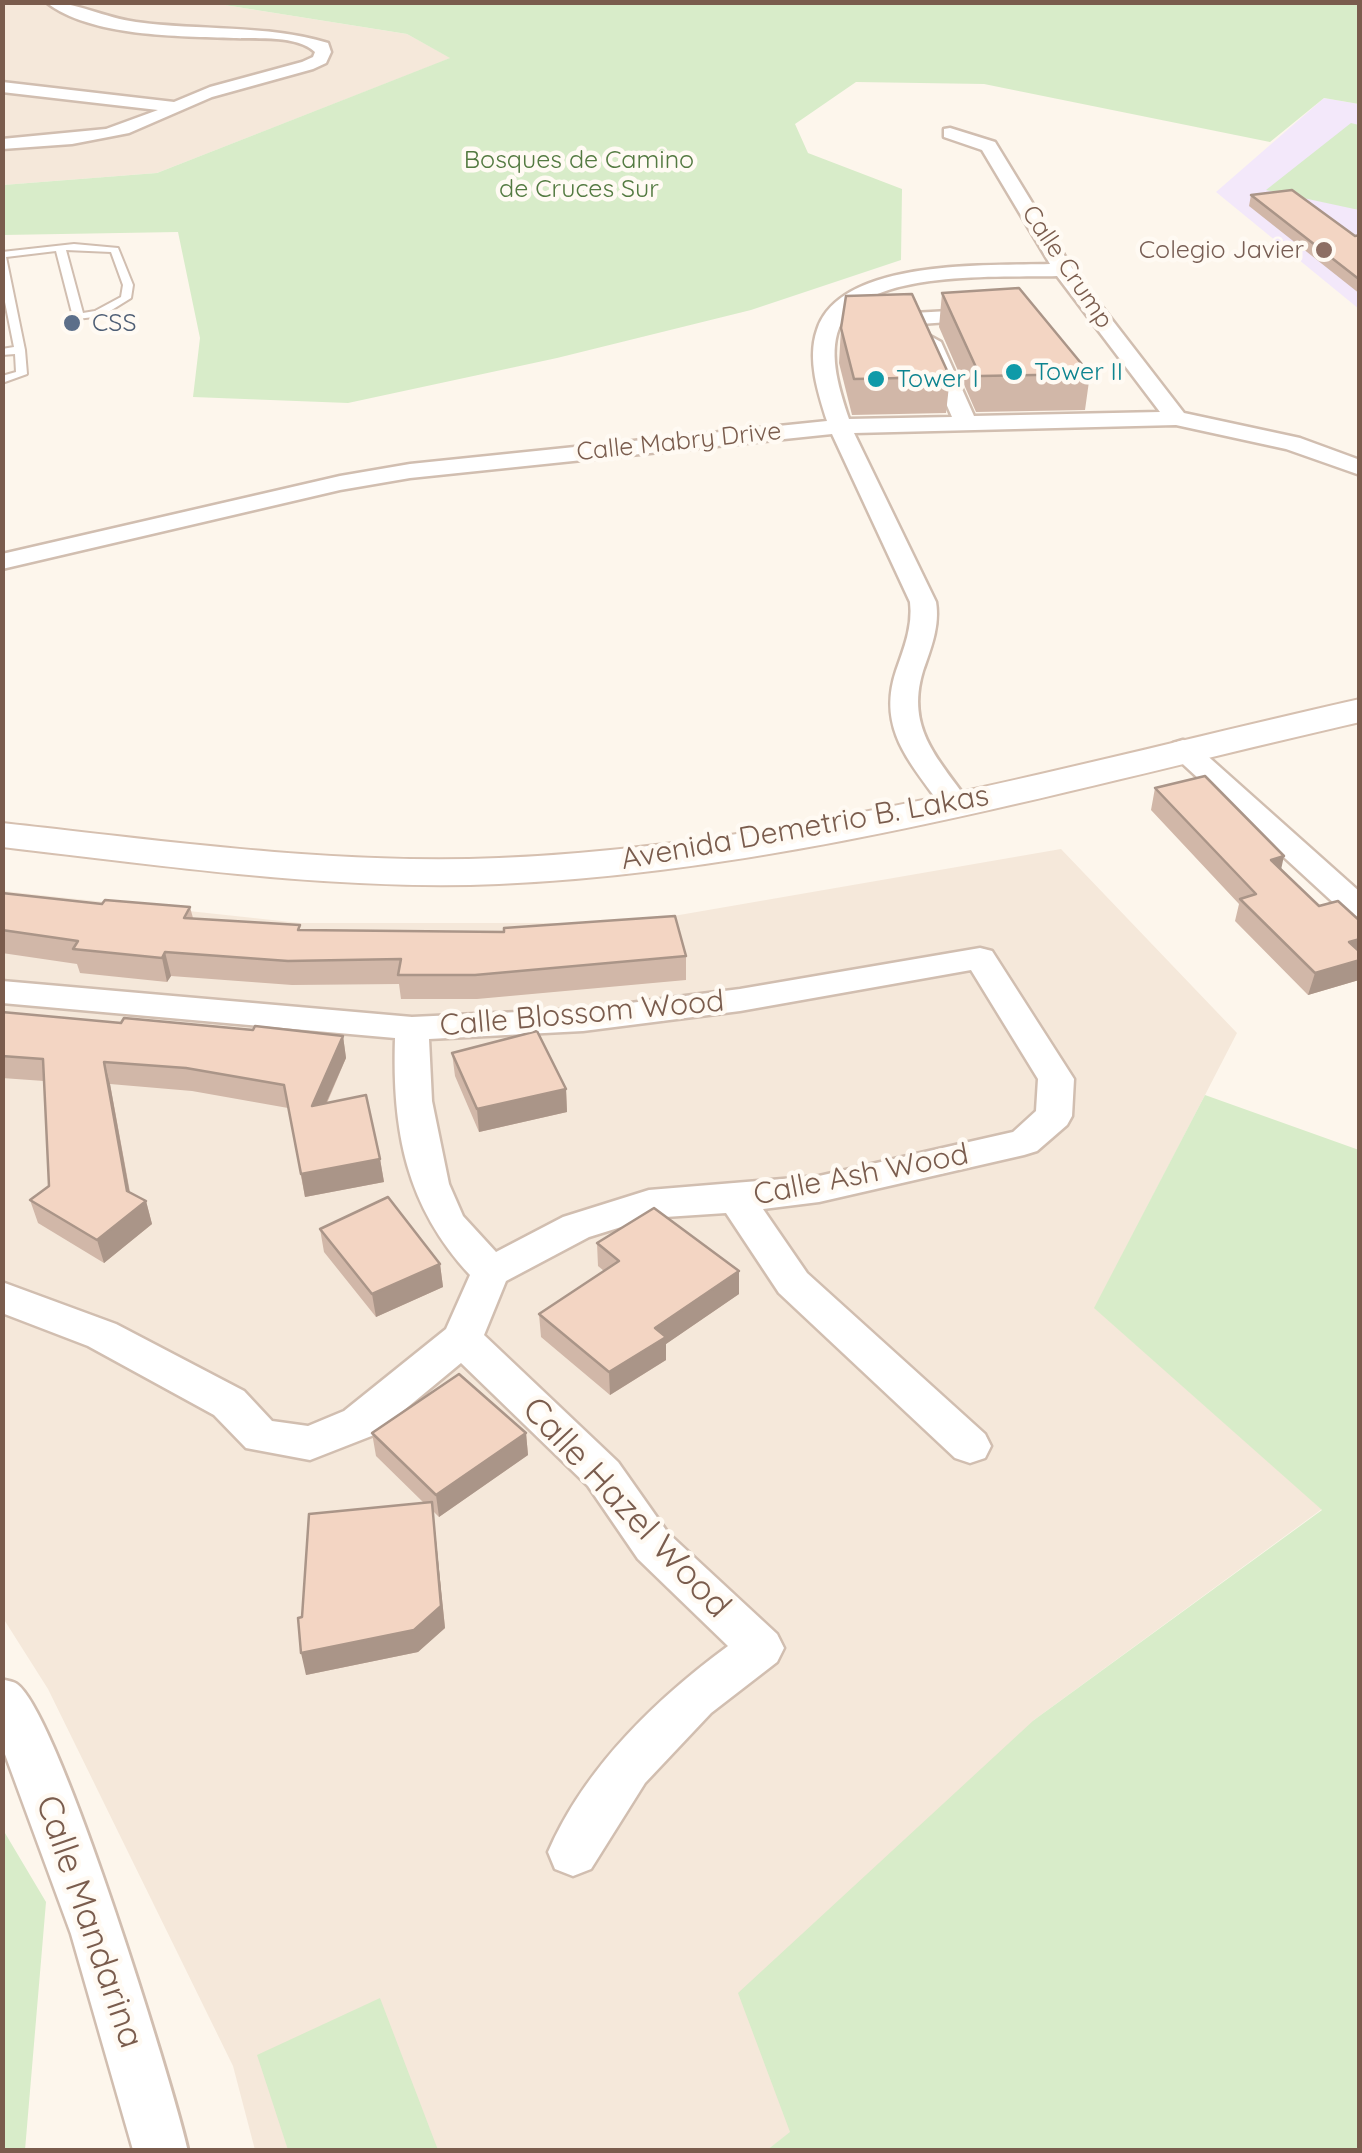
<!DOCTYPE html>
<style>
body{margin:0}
#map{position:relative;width:1362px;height:2153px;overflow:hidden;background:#fdf6ec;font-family:Quicksand,sans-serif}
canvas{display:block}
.frame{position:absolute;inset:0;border:5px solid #7a5c4d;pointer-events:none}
</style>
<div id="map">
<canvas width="1362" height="2153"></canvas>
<div class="frame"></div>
</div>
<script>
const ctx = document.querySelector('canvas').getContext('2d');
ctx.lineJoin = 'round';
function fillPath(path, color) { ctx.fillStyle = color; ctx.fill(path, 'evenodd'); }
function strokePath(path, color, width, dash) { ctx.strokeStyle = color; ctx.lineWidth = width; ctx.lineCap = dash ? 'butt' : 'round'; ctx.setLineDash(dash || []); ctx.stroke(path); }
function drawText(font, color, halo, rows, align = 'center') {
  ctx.font = font + ' Quicksand,sans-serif'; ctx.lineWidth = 9; ctx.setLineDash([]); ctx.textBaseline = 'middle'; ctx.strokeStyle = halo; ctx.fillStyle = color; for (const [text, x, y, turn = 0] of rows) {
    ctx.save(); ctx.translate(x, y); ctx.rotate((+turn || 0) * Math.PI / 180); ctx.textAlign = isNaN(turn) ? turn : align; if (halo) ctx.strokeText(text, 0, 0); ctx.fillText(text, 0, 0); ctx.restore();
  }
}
fillPath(new Path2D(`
 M3,3H212L407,34L451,58L157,173L3,185Z
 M1061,849L1237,1033L1095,1308L1322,1509L1034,1720L790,2133L767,2150H255L233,2066L48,1689L3,1618V891L300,923H633Z`), '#f5e8da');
fillPath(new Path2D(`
 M1324,98L1359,104V309L1216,192Z`), '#f3e8fa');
fillPath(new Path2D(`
 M212,3H1359V104L1324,98L1270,142L984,84L856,82L795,124L808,153L902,189L901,260L751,310L557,358L348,403L193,397L200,338L178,232L3,235V185L157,173L450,58L407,34Z
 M1351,123L1359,125V210L1266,190Z
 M1205,1095L1359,1150V2150H767L790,2132L738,1993L1034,1720L1322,1510L1094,1308Z
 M2,1828L46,1902L25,2150H3Z
 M380,1998L438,2150H288L257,2055Z`), '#d8ecc9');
const lane = new Path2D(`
 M74,244L118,248L133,285L131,298L102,316L77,319L72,313L56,251L6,257L25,350L27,374L2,383V376L16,372L15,354L2,355V349L14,347L2,287V252ZM66,250L111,252L123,285L121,297L95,311L83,313Z`);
const street = new Path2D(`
 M46,2C76,2 105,18 136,22C200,31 265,24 328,43L331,52L326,63L313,69L212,97L129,133L72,144L2,149V139L106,129L158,110L2,92V82L174,102L210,87L302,62L313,57L315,52C297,35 258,39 234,38C179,36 90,37 46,2Z
 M950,128L995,142L1072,268L1184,413L1300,438L1360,460V475L1286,449L1176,425L854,433L936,602C940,626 931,648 923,671C905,730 940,760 971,805L967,811H945C913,765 876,731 896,671C904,648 913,626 910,602L832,434L410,478L340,490L2,569V554L340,476L410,464L827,421C818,393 807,359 817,330C840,258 990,266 1050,264L982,150L944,137V129ZM1057,276L1160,412L974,416L941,342L930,336L919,342L952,417L849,419C840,392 828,356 839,328C862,268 1005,278 1057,276Z
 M985,309L992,311L995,315L992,319L877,327L867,321L877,315Z
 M1183,740L1193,743L1360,892V920L1349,917L1173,755L1169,749L1173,743Z
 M980,948L992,951L1074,1079L1072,1116L1067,1125L1037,1151L1024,1155L819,1202L763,1209L807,1273L985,1434L991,1446L985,1458L970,1463L955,1458L779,1293L726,1213L650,1218L589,1237L506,1281L484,1335L618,1462L668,1533L777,1634L784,1648L777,1662L711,1713L645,1783L591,1869L573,1876L555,1869L548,1852C585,1767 655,1700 728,1646L638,1559L588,1486L461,1363L374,1435L310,1460L246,1448L214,1415L88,1346L2,1313V1282L116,1324L244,1391L272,1421L308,1426L344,1411L446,1329L470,1275C406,1206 392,1131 395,1038L2,1003V981L412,1017L583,1009L740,989ZM971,970L1038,1079L1036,1111L1013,1132L819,1176L649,1190L563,1217L496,1252L463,1216L449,1184L432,1101L429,1039L583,1031L740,1011Z
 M2,1679C7,1681 13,1681 17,1684C59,1714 173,2084 188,2150H133L71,1934L2,1746Z`);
const secondary = new Path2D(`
 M1360,699V722C1076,787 791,871 499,884C334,891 167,866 2,847V823C167,841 333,865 499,858C791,846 1076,763 1360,699Z`);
strokePath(lane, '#d1beb0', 4);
strokePath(street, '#d1beb0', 5);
strokePath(secondary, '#d6c0b0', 4);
fillPath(lane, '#fff');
fillPath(street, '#fff');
fillPath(secondary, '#fff');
fillPath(new Path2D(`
 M1251,195L1355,236L1360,235V294L1249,206Z
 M942,293L1090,374L1085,410L976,412L939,327Z
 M841,328L950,377L946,413L852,415L839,363Z
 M1155,788L1281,870L1359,980L1308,995L1235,921L1239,904L1151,810Z
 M2,893L102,904L190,907L193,918L301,930L686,956V980L477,999H401L399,984L292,985L171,976L167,982L80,973L77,964L2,953Z
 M2,1012L121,1023L343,1036L346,1058L327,1103L380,1159L384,1182L305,1197L288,1108L192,1091L110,1084L130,1192L146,1201L152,1224L104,1263L38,1223L30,1200L49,1186L44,1081L2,1078Z
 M452,1053L566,1089L567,1112L479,1132L455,1076Z
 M320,1229L440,1264L443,1287L376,1317L324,1252Z
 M597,1243L739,1271V1294L666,1344V1360L610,1395L541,1337L539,1314L604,1271L598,1266Z
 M372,1433H526L528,1455L439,1517L433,1511L445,1628L418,1652L306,1675L302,1617L424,1503L376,1456Z`), '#d1b7a8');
fillPath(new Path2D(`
 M1284,856L1279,879L1271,860Z
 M1360,939V959L1349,942Z
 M165,952L171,976L167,982L162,958Z
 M1360,960L1359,980L1308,995L1315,973Z
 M343,1036L346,1058L315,1128L312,1106Z
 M104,1062L110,1084L133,1211L146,1201L152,1224L104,1263L97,1240Z
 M566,1089L567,1112L479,1132L477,1109Z
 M380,1159L384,1182L305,1197L301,1174Z
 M440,1264L443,1287L376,1317L372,1294Z
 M739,1271V1294L666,1344V1360L610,1395L609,1372L655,1328Z
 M526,1433L528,1455L439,1517L436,1495Z
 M432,1502L445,1628L418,1652L306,1675L301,1653Z`), '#aa9588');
const building = new Path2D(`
 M1292,190L1355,236L1360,235V280L1251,195Z
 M1019,288L1090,374L980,376L942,293Z
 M912,294L950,377L854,379L841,328L846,296Z
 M1205,776L1284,856L1271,860L1319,906L1338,901L1360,921V939L1349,942L1360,952V960L1315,973L1240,899L1256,894L1155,788Z
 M2,893L102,904L105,900L190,907L184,918L300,925L298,930L504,932V928L675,916L686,956L475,975H398L401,959L288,961L165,952L162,958L73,949L78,941L2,930Z
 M2,1012L121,1023L124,1018L253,1030L255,1026L343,1036L312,1106L366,1095L380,1159L301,1174L284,1085L186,1068L104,1062L127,1191L146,1201L97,1240L30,1200L49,1186L43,1059L2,1056Z
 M537,1031L566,1089L477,1109L452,1053Z
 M388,1197L440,1264L372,1294L320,1229Z
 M654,1208L739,1271L655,1328L666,1337L609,1372L539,1314L619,1261L597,1243Z
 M459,1374L526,1433L436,1495L372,1433Z
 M432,1502L441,1606L414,1630L301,1653L298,1618L302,1617L309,1514Z`);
fillPath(building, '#f3d5c3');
strokePath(building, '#aa9588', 2.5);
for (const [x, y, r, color] of [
 [1324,250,10,"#8d6e63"],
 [72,323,10,"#5c6f8a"],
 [1014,372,10,"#0f9aa8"],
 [876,379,10,"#0f9aa8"]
]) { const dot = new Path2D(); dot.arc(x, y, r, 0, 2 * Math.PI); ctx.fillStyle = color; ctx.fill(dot); strokePath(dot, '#fffaf3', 4); }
drawText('25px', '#537a41', '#fffaf3', [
 ["Bosques de Camino",579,160],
 ["de Cruces Sur",579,189]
]);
drawText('25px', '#785e54', '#fffaf3', [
 ["Colegio Javier",1304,250]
], 'right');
drawText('25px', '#7a5c4d', '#fffaf3', [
 ["Calle Crump",1067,267,56],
 ["Calle Mabry Drive",679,442,-6]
]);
drawText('25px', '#4e5e75', '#fffaf3', [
 ["CSS",92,323]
], 'left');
drawText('25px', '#0d838f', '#fffaf3', [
 ["Tower II",1034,372],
 ["Tower I",896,379]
], 'left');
drawText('30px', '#7a5c4d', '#fffaf3', [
 ["Avenida Demetrio B. Lakas",805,828,-10],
 ["Calle Blossom Wood",582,1014,-5],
 ["Calle Ash Wood",861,1175,-11]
]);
drawText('35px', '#7a5c4d', '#fffaf3', [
 ["Calle Hazel Wood",626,1508,47],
 ["Calle Mandarina",89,1922,71]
]);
</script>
